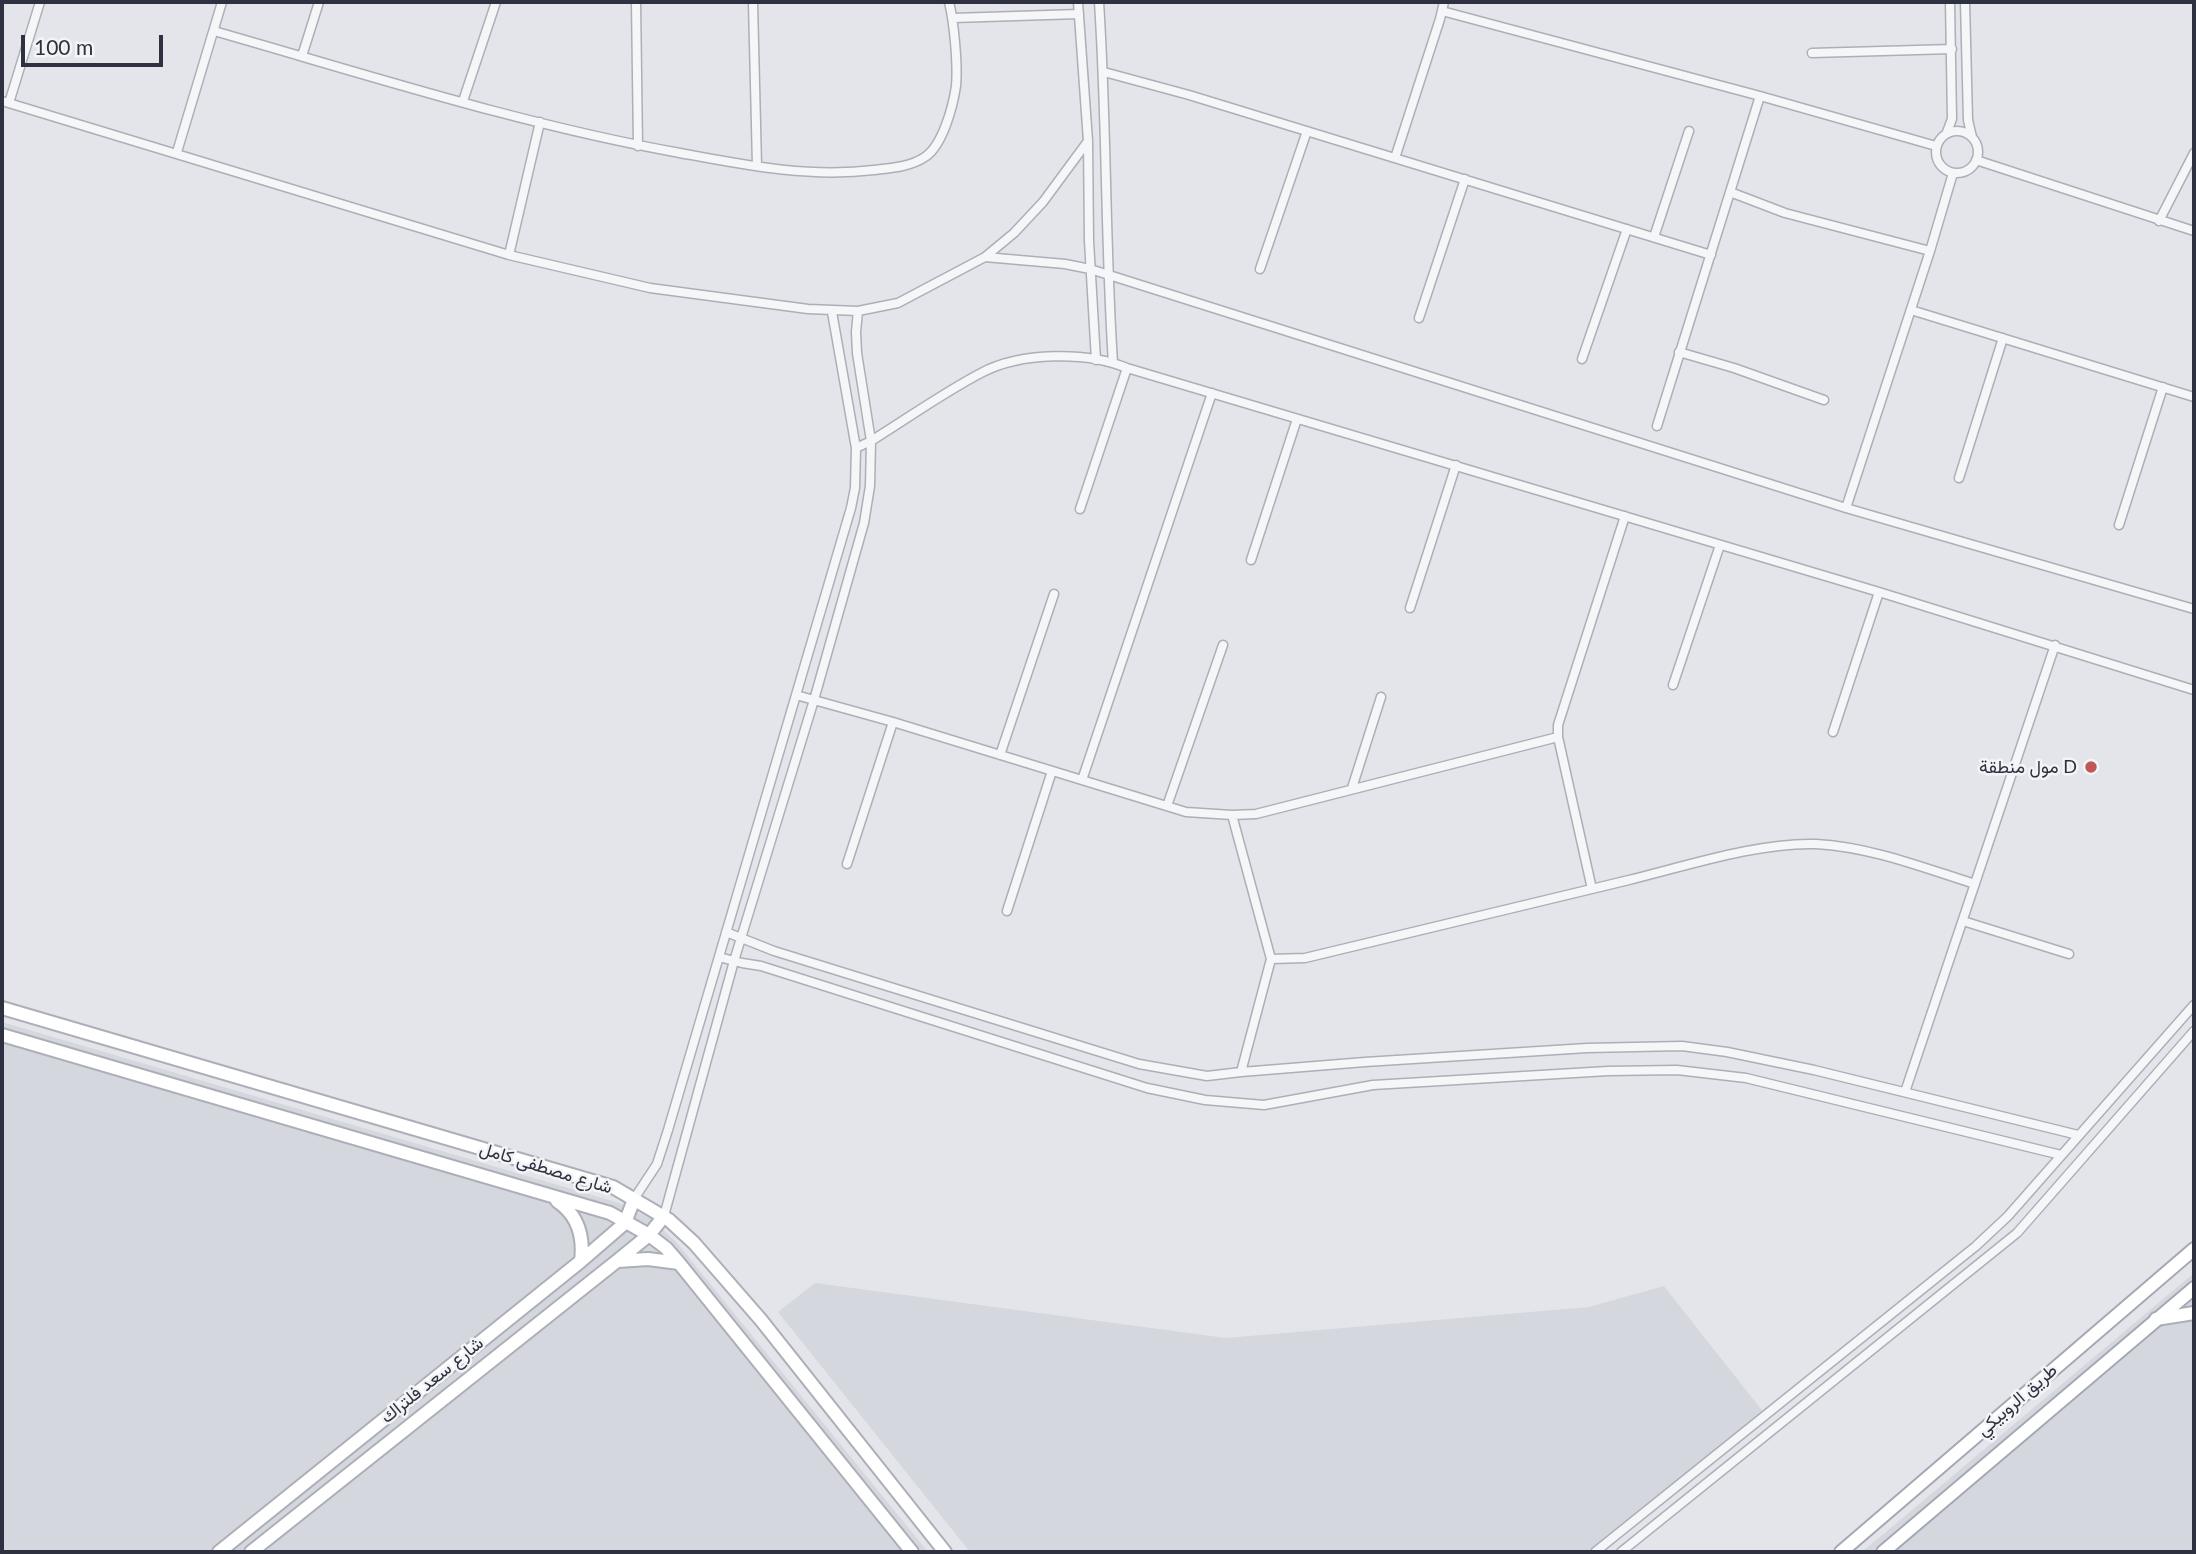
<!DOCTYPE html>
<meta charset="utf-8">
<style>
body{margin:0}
#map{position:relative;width:2196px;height:1554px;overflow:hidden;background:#e3e5ea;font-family:Lato,sans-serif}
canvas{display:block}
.frame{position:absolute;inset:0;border:4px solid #2d3140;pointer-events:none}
.scale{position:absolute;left:21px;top:35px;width:142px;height:32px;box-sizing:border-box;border:4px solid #2d3140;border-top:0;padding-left:9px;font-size:21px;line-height:24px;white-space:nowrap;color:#2d3140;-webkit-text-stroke:5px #f3f4f7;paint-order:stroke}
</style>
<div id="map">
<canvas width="2196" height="1554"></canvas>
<div class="frame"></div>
<div class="scale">100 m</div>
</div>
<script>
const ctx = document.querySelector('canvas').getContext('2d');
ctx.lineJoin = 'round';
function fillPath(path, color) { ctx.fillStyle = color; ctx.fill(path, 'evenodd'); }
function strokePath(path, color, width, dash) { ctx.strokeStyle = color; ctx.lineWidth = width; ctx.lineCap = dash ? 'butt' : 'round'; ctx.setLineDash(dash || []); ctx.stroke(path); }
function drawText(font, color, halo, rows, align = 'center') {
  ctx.font = font + ' Lato,Vazirmatn,sans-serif'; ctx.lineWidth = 5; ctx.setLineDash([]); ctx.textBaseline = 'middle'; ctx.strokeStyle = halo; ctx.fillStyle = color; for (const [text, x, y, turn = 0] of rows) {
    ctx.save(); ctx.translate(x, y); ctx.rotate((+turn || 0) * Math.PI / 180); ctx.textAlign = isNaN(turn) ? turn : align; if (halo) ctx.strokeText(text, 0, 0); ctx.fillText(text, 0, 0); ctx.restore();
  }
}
fillPath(new Path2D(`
 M2,1022L619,1203L653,1220L677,1243L928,1552H2Z
 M2194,1273V1552H1862Z
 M815,1283L1226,1338L1589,1307L1664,1286L1764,1413L1586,1552H970L778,1312Z`), '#d5d7de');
const street = new Path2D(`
 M636,2L638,146
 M753,2L757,166
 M1078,2L1088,141L1089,241L1096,360
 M1099,2C1107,122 1105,242 1113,363
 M1965,2L1968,120L1972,137
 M1442,11L1760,96L1936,146
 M953,18L1079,14
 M214,31C368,75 523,125 680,153C745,165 808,178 874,170C891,168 910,167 925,157C943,145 953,106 956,86C958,65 954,22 949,2
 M1812,53L1952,49
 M302,56L319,2
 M1104,72L1189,95L1711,255
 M2,101L509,255L650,288L808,309L858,311L898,303L985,257L1065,264L1090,269L1846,508L2194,609
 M463,101L496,2
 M9,103L40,2
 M1936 152a21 21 0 1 1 42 0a21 21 0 1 1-42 0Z
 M1947,132L1952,119L1950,2
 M177,152L222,2
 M1395,158L1440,19L1444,2
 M1976,160L2194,231
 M1730,192L1785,213L1930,251
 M2159,221L2194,153
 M1654,237L1689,131
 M509,255L540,122
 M985,257L1014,233L1043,202L1088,141
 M1260,269L1307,131
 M1911,310L2194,397
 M1419,318L1465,179
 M1679,352L1734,368L1824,400
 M1582,359L1627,229
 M1657,426L1760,96
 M856,448L871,441C908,418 943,393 981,373C1020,352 1087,351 1127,368L1879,592L2194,690
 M1959,478L2003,338
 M1846,508L1930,251L1953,173
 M1080,509L1127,368
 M2119,525L2163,387
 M1251,560L1297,419
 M1410,608L1456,465
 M1673,685L1720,545
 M796,695L893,722L1186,812L1232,815L1256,814L1558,737
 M1833,732L1879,592
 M1000,755L1054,594
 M1082,780L1212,393
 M1352,788L1381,697
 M1167,806L1223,645
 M1232,815L1271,959L1241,1072
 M847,864L893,722
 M1592,889L1558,737V725L1625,516
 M1007,911L1052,771
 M1963,921L2069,954
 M726,932L774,951L1139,1064L1207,1076L1241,1072L1365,1062L1587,1048L1682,1046L1727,1052L1814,1070L2078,1135
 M719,957L742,963L761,966L1147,1088L1205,1100L1264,1105L1373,1085L1608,1071L1677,1070L1746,1078L2061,1155
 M1271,959L1305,958C1413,932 1521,906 1629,880C1686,866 1759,842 1816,844C1871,847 1924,868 1975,884
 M1905,1092L2055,645
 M634,1199L657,1164L668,1130L851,508L855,488L856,448L832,312
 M664,1216L734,961L814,700L864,523L870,486L871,441L857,353L856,332L858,311
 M1595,1552L1976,1246L2008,1216L2194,1005
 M1621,1552L2017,1233L2194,1031`);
const secondary = new Path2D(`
 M2,1008L613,1187L669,1220L694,1243L761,1320L945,1552
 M2,1035L610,1213L649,1235L666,1248L679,1263L912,1552
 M557,1201C578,1215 584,1237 581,1261
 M618,1261L648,1259L679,1263
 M2156,1319L2194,1313
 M219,1552L581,1261L625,1223L634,1199
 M251,1552L617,1261L649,1235L664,1216`);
const primary = new Path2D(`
 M1841,1552L2194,1249
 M1883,1552L2194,1288`);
strokePath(street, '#acafb7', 11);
strokePath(secondary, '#acafb7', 16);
strokePath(primary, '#a4a8b4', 16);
strokePath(street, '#f5f6f8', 8);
strokePath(secondary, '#fff', 12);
strokePath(primary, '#fff', 12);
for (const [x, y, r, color] of [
 [2091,767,7,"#bf5757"]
]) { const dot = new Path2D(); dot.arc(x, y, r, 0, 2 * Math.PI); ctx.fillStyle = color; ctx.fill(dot); strokePath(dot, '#f3f4f7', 2.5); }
drawText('18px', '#2d3140', '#f3f4f7', [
 ["مول منطقة D",2077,767]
], 'right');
drawText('18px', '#2d3140', '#f3f4f7', [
 ["شارع مصطفى كامل",546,1168,17],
 ["شارع سعد فلتراك",432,1380,-39],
 ["طريق الروبيكي",2017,1400,-41]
]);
</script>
